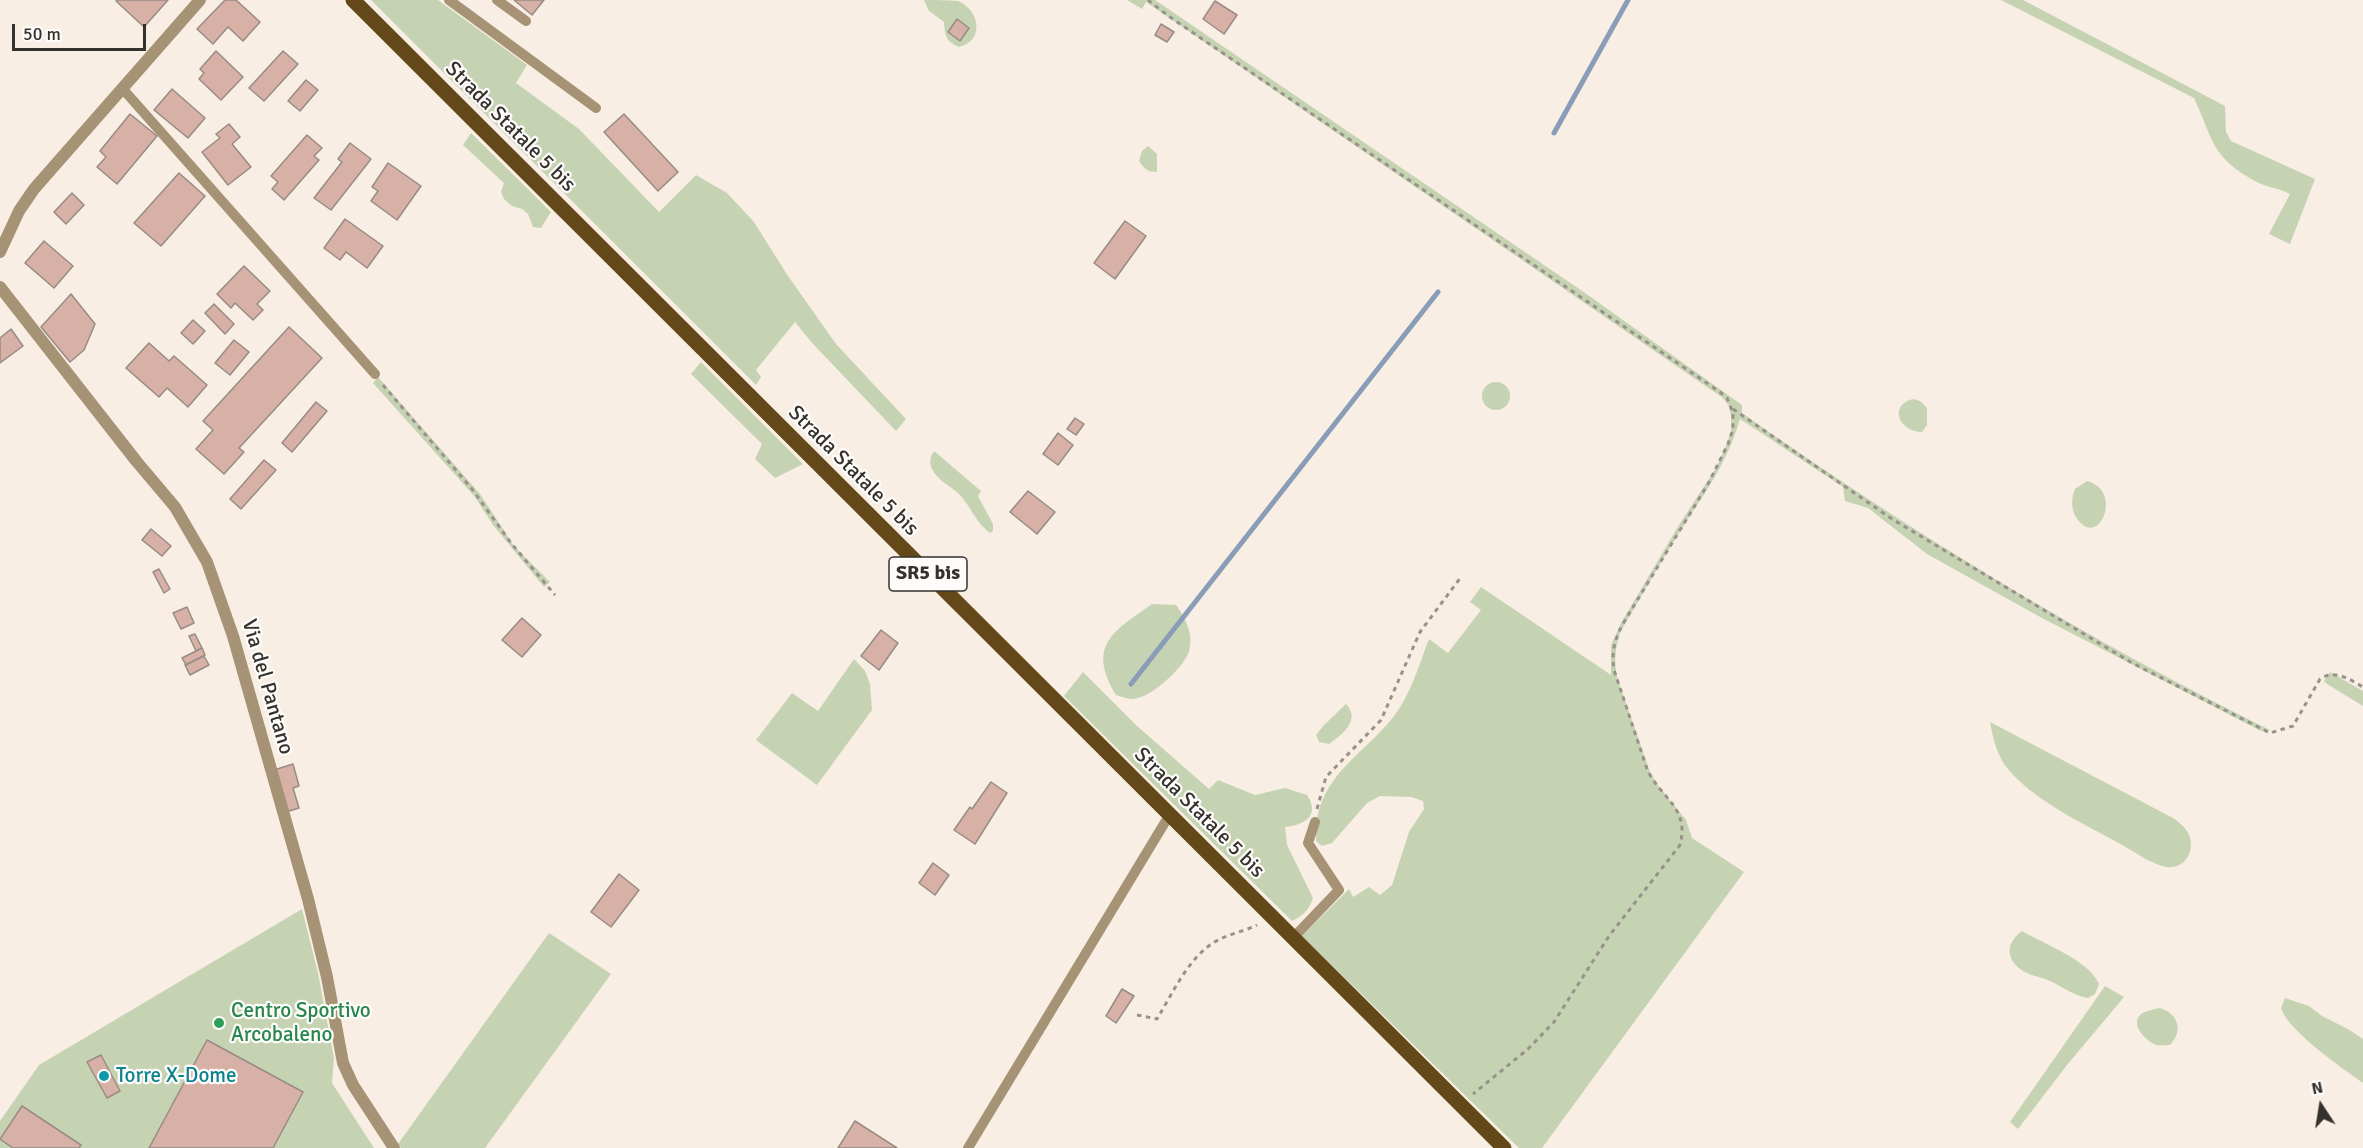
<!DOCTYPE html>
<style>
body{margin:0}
#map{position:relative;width:2363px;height:1148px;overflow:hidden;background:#f8eee3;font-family:Signika,sans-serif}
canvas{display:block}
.north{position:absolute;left:2291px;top:1076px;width:60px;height:60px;-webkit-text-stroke:4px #fefcfa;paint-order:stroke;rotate:348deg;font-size:16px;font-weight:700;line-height:24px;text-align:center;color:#35312d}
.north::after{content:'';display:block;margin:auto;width:21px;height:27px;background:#35312d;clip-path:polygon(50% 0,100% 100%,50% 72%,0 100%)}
.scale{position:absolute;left:12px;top:24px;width:134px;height:27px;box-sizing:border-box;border:3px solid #35312d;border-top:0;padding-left:8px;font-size:18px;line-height:21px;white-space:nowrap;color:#35312d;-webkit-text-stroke:4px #fefcfa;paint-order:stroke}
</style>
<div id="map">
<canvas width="2363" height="1148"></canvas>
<div class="north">N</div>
<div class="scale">50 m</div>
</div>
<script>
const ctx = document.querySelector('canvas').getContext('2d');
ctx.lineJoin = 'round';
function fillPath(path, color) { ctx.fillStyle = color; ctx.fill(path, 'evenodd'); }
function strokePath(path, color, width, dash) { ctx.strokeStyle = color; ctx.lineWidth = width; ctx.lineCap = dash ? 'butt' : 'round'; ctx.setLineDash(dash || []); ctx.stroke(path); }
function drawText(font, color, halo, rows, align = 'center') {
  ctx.font = font + ' Signika,sans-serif'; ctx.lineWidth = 4.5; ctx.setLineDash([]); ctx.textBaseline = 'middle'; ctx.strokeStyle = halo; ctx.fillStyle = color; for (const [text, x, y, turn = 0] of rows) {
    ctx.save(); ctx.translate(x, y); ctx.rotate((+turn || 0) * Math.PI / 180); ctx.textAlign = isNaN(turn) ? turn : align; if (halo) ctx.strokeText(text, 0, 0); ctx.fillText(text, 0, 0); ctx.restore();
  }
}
fillPath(new Path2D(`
 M371,0H438L527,65L516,83L579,129L659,212L696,175L727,193L754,222L788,276L836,344L906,419L896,431L813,344L795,322L756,370L761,377L756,385Z
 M924,0C934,0 949,0 958,1C981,11 984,41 959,47C945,41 945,35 944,22L929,11Z
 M1127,0H1155L1588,295L1742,405V413C1909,531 2086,639 2270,730L2261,731L2042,618L1927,554L1868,508L1845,501L1843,487L1740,419C1728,461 1705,493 1682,528C1661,562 1641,596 1621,631C1615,647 1614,660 1617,677L1650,772L1657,784L1686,820L1692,838L1744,872L1542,1148H1519L1302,936L1349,889L1353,897L1369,887L1380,895L1392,885L1409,832L1424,809L1423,801L1411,797L1380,796L1367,803L1332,843L1322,846L1316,841V837C1315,777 1363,756 1394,716C1411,694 1419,665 1429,639L1448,653L1481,610L1470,602L1481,587L1611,675V645L1621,623L1679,525L1716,468L1726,446L1731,431V417L1729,406L1723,398L1146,2L1142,9Z
 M2001,0H2023L2225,106L2226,132L2231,141L2315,179L2290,244L2269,234L2290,194C2279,188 2265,187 2255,181C2211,157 2213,139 2194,98Z
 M471,133L551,212L541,228L533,227L528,214L522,209L512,206L504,199L501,192L504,183L463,145Z
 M1148,146L1157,154V172C1148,172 1144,169 1139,161L1142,151Z
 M701,362L803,464L775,478L755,459L762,444L691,374Z
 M378,377L480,494L514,546L550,582L544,587L493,525L475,497L373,383Z
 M1482 396a14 14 0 1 1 28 0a14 14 0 1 1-28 0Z
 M1913,399L1920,401L1927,408V425L1922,432C1899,432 1888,405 1913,399Z
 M934,451L981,491L978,496L993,524V531L990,533C976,523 971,507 960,495C951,486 938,481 932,469C929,462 930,457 934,451Z
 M2087,481C2125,491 2098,552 2076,517C2071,509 2071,498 2075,489Z
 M1152,604L1176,605C1186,618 1195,637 1188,654C1181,670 1148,701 1130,699C1125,698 1120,696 1116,695C1086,645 1114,631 1152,604Z
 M854,659L865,671L870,684L872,710L817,785L756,740L792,693L818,711Z
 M1083,672L1137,726L1209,789L1218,780L1255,795L1285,788L1307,795C1321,817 1303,825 1285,827L1287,845L1313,898C1309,910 1304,915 1292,921L1064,696Z
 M2330,672L2363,691V706L2327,684L2324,681Z
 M1346,704C1361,720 1343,734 1329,744L1319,742L1316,735L1324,725Z
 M1990,722L2173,818C2177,821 2184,826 2187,831C2197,847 2187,870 2166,867C2160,866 2153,862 2147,860C2105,832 2040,808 2008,769C1997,756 1993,738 1990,722Z
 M302,909L318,973L334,1058L332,1083L374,1148H0V1121L39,1065Z
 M2022,931C2044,944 2090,961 2099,984L2095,994L2088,998C2074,996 2063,987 2050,981C2041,977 2027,975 2020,969C2005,957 2007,942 2022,931Z
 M549,933L611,974L485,1148H401L398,1144Z
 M2105,986L2124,997L2067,1065L2018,1129L2010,1122Z
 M2285,998L2309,1006L2322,1016L2348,1029L2363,1039V1083C2342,1068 2288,1031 2281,1008Z
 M2160,1008C2178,1014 2184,1030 2170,1045C2166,1045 2160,1046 2156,1045C2146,1041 2129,1024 2141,1014C2146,1011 2154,1009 2160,1008Z`), '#c6d3b3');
strokePath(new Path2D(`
 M1554,133L1628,0
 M1131,684L1438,292`), '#899cb8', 5);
const building = new Path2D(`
 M117,0H168L144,27L116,1Z
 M225,0H236L260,22L243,41L228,27L213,44L197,29Z
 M514,0H544L532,15Z
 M1215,1L1237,15L1224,34L1203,19Z
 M957,19L969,28L960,41L948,32Z
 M1161,24L1174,32L1167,42L1155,35Z
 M216,51L243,77L221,100L199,79L204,73L200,69Z
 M283,51L298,64L264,101L249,88Z
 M306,80L318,90L300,111L288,101Z
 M172,89L205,118L188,138L154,110Z
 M130,114L157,136L117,184L97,167L106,157L100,151Z
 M624,114L678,172L658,191L604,132Z
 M229,124L240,137L232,144L251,167L228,185L202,152L220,138L216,134Z
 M307,135L322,148L314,156L319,160L284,200L272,189L278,182L271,176Z
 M350,143L371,159L331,210L314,198L342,162L338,159Z
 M388,163L421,186L397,220L371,201L378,191L372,187Z
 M179,173L205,196L161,246L134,223Z
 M72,193L84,205L66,224L54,212Z
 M345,219L383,246L367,268L346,252L340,260L324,248Z
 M1125,221L1146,236L1115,279L1094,263Z
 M44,241L73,266L54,288L25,263Z
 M244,266L270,291L257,304L263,310L253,320L235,303L231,308L217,294Z
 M71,294L95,324L84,350L70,362L41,327Z
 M214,304L234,324L225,334L205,313Z
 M193,320L205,331L193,344L181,333Z
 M289,327L322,358L239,448L244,452L224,474L196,449L213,430L203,421Z
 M11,329L23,346L0,363V338Z
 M234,340L249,352L230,375L215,363Z
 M149,343L169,361L174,356L207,385L188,407L167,388L159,397L126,368Z
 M316,402L327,411L292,452L282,443Z
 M1075,418L1084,424L1076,435L1067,429Z
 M1058,433L1073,445L1058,465L1043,454Z
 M264,460L276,470L241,509L230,499Z
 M1028,491L1055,512L1037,534L1010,512Z
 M151,529L171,546L162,556L142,540Z
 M159,569L170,589L164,593L153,572Z
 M187,607L194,623L181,629L173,613Z
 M522,618L541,635L522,657L502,640Z
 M881,630L898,643L879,670L861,656Z
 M195,634L202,648L196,651L189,636Z
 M202,648L205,655L186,665L182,658Z
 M204,656L209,665L190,675L185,665Z
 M293,764L299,786L293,788L299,808L286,812L274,770Z
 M991,782L1007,793L975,844L954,830L970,807L972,809Z
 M933,863L949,875L935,895L919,883Z
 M619,874L639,890L611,927L591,912Z
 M1122,989L1134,996L1116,1023L1106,1016Z
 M207,1040L303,1092L273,1148H149Z
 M101,1055L120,1091L107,1098L87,1062Z
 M22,1106L81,1145L79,1148H13L0,1139Z
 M855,1121L897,1148H838Z`);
fillPath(building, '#d7b1a5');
strokePath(building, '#988b86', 1.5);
strokePath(new Path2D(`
 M1148,0L1167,15L1720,392L1727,398L1733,413V429L1728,444L1708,484L1624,622C1615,638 1611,652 1614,670L1647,769C1660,798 1690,807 1680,845L1609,936L1554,1022L1528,1049L1473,1094
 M383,385L472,489L511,543L555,595
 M1733,409L1892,519L2134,664L2270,733L2293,726L2320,679C2335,669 2349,679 2363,687
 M1317,809L1326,777L1381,720L1420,632L1461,577
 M1137,1015L1157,1019C1172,994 1188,959 1213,943C1227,934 1243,932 1257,925`), '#99928a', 3, [4.5, 4.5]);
strokePath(new Path2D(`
 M449,0L596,108
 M497,0L526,21
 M122,88L375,374
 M1294,937L1339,890L1308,843L1315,822
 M968,1148L1170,814`), '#a69375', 10);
strokePath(new Path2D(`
 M0,252L19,211L34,189L200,0
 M0,287L137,462L175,507L207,562L233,636L308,899L327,977L343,1063L353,1085L394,1148`), '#a69375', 12);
strokePath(new Path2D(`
 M353,0L1504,1148`), '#634919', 15);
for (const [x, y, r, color] of [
 [219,1023,6,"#2e9e5b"],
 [104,1076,6,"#0f9aa8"]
]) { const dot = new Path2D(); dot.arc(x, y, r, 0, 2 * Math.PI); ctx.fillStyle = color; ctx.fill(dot); strokePath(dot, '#fefcfa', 2); }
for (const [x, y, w] of [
 [928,574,78]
]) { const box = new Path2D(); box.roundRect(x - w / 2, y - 17, w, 34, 4.5); ctx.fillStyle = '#fefcfa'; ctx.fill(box); strokePath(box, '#35312d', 1.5); }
drawText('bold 20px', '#35312d', null, [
 ["SR5 bis",928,574]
]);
drawText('21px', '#35312d', '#fefcfa', [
 ["Strada Statale 5 bis",510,127,45],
 ["Strada Statale 5 bis",853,471,45],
 ["Via del Pantano",267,687,74],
 ["Strada Statale 5 bis",1199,813,45]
]);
drawText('21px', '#27864d', '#fefcfa', [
 ["Centro Sportivo",231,1011],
 ["Arcobaleno",231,1035]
], 'left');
drawText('21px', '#0d838f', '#fefcfa', [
 ["Torre X-Dome",116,1076]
], 'left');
</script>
